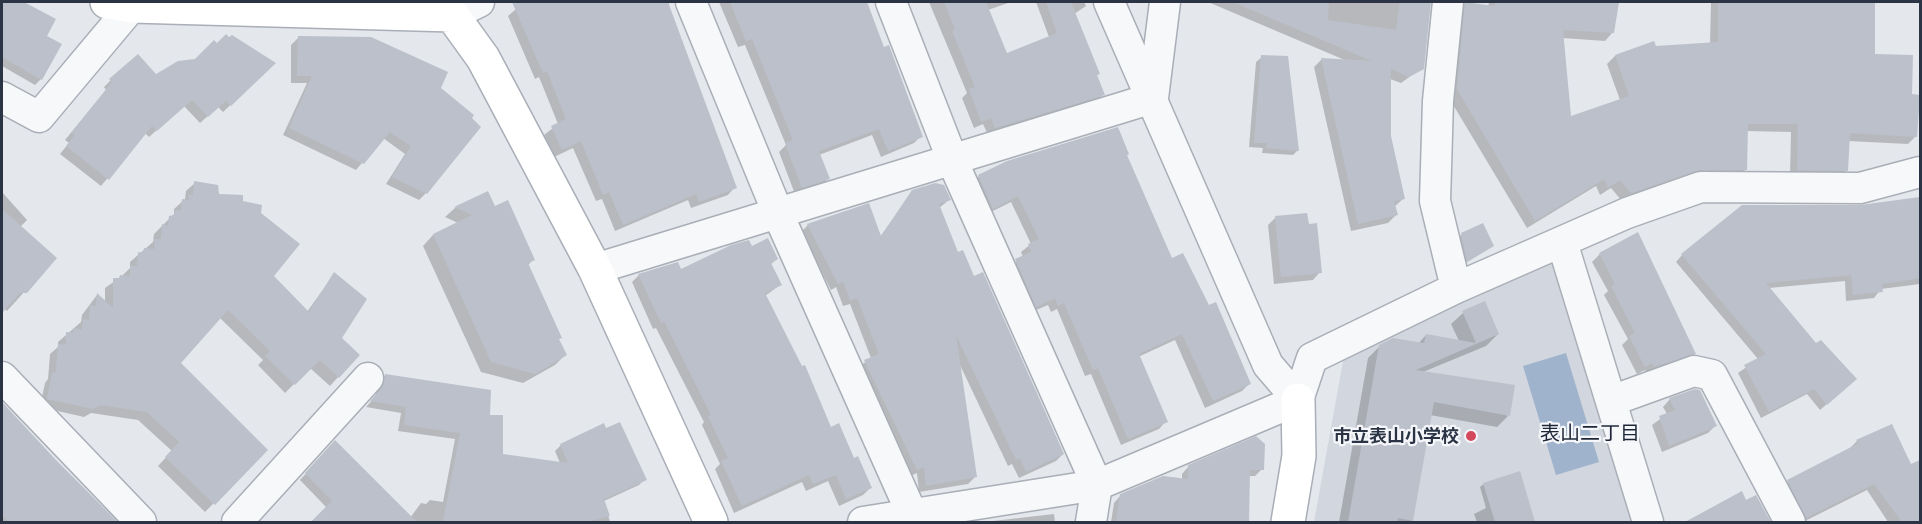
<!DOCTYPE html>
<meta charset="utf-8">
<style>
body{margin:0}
#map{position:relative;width:1922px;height:524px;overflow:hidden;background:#e4e7ec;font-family:Lato,sans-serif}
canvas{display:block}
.frame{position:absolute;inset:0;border:3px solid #2b3445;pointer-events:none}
</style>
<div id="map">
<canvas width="1922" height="524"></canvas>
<div class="frame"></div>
</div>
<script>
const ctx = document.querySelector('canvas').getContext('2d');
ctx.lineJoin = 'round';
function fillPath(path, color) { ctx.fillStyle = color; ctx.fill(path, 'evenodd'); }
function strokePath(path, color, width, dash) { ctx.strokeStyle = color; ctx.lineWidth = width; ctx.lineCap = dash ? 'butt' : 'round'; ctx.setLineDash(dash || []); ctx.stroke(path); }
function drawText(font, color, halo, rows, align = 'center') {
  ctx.font = font + ' Lato,"Noto Sans JP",sans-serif'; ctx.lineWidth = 4.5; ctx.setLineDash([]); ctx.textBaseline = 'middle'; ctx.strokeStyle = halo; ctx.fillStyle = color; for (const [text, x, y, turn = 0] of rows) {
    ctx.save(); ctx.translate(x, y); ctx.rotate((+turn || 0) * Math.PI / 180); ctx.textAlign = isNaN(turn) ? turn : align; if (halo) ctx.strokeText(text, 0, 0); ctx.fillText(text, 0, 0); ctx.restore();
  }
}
fillPath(new Path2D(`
 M1556,259L1639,522H1314L1345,350Z`), '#d2d6de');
fillPath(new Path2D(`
 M1566,353L1599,462L1556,475L1523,366Z`), '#9fb4cc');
fillPath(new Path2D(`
 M2,2H20L54,20L45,37L41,79L35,85L2,66Z
 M533,2H670L668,5L735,187L728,195L691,208L688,200L615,231L602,199L596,201L573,148L554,157L544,135L558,124L539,77L535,79L508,16L516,9Z
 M719,2H864L921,136L914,143L881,157L872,135L819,155L828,179L821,186L795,194L779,152L786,145L745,45L738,47Z
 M929,2H1011L988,10L1006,55L1049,37L1036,2H1084L1086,6L1074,14L1103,94L1096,102L988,135L983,124L974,128L962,98L967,93Z
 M1208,2H1430L1422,68L1401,83L1390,79V136L1403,199L1394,207L1396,215L1388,223L1351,231L1314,67L1321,60L1347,61Z
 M1489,2H1618L1613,32L1605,41L1562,38L1569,118L1620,100L1607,64L1615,56L1655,47L1710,44L1711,2H1874L1873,56L1911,96L1916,136L1908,144L1848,141L1847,170L1839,178H1790L1791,132L1746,131V169L1737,178L1622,201L1611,188L1600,195L1596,186L1527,228L1449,98L1457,11L1465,3L1488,7Z
 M298,38L440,88L426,193L419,200L386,184L405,154L383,138L356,170L283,135L307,83H291V45Z
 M1262,57L1298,150L1293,155L1262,153L1263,148L1249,147L1256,62Z
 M195,60L274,64L223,112L218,107L200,123L184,106L149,137L145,133L101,186L60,154L69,143L65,140L106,90L104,87L111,80L156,76Z
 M1125,155L1171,260L1249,384L1242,391L1205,408L1175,340L1138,357L1166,421L1159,429L1121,445L1091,374L1085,376L1057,309L1051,312L1048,305L1029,313L1008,267L1023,257L1021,252L1031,244L1011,202L985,215L971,184L979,176L1008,162Z
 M195,183L260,213L272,276L307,312L334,274L340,339L358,355L330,386L310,368L285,393L258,365L263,360L220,318L179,363L266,450L205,512L158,466L172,451L138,420L91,413L84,417L40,407L45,383L48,379L50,354L58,347V342L81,322L82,315L97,295L105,303V288L122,276L130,268V262L153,242L154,234L174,214V209L185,199L186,191Z
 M913,191L949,200L939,208L958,254L973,278L1063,454L1056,461L1019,478L1012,464L1008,466L959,363L975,477L968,484L919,492L917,473L910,476L857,368L871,358L850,304L843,306L836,287L831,290L801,232L808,225L880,237Z
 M2,192L27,220L20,227L55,258L7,311L4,308L2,311Z
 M487,193L494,208L533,260L527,266L565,355L555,365L523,383L481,372L423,246L433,235L458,223L445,217L455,208Z
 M1920,198V284L1881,289L1874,298L1846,301L1845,281L1769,288L1848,386L1820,410L1807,394L1761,418L1738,373L1758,359L1676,262L1682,255L1860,207Z
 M1275,218L1320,272L1313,280L1274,284L1268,225Z
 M1461,235L1488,249L1464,264L1458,238Z
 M1638,235L1694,354L1687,361L1647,374L1645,370L1637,374L1622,345L1628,339L1604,295L1608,291L1592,262L1600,254Z
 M751,248L777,259L770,265L780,285L765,296L830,429L870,488L863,495L839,506L828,481L806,491L802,482L734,513L715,469L720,464L702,425L704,422L656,328L653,329L632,282L639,275L681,271Z
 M1463,313L1498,334L1486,346L1423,372L1508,416L1497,427L1430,415L1412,520L1409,522H1339L1368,358L1380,346L1418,344L1426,335L1459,341L1451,324Z
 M385,376L488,416L501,455L544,461L529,522H311L326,507L300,480L329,448L410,518L421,503L426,504L430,500L443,502L455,439L398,431L401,413L366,407L375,397L379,382Z
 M1670,399L1715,426L1708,433L1662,452L1652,425L1667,414L1663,407Z
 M2,406L115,522H2Z
 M605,430L645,479L639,485L604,501L610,522H551L543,468L560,463L555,451L561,445Z
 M1857,441L1911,466L1920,461V522H1888L1867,490L1803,522L1781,488L1788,481L1850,448Z
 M1189,466L1262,469L1255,476H1249L1246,522H1111L1114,503L1121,495L1182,480V474Z
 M1519,473L1534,522H1477L1474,514L1486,508L1480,487L1484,484Z
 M1756,497L1770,522H1691L1694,519Z
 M1054,514L1055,522H983H984Z`), '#0003');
fillPath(new Path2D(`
 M2,2H24L56,19L47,36L62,44L42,80L2,57Z
 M512,2H668L737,188L699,202L696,194L623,225L609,192L603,195L581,141L562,150L551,126L566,119L547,71L543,73Z
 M730,2H867L884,47L889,45L923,137L888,151L879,129L819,151L830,179L802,188L785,143L793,140L752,39L746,41Z
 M944,2H986L1007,53L1057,33L1046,2H1071L1100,74L1097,75L1105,95L995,128L991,118L981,122L969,89L975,87L952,31L955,29Z
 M1233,2H1329L1328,20L1396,30L1400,2H1431L1424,69L1409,77L1391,69V136L1405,199L1394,201L1398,215L1358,224L1321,58L1372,61Z
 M1465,2L1494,6L1495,2H1619L1614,33L1563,30L1571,116L1629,96L1615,55L1654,41L1656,46L1718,42V2H1875V54L1913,55L1912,94L1920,95L1917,137L1850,133L1848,171L1797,170L1798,124H1748L1747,170L1696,171L1631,193L1620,180L1608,188L1604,179L1535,221L1457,89Z
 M226,34L229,37L232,35L276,63L231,106L226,101L208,117L192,100L157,131L152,126L109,180L66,146L75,135L71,133L112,82L109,79L138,54L156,74L178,61L195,59L214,40L217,43Z
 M298,36L371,37L448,72L441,88L474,115L472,118L481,127L427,194L392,177L411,146L390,132L364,164L289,128L312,76H297Z
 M1261,55L1288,56L1299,151L1266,148L1267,143H1254Z
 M1118,127L1129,154L1127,155L1172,258L1183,253L1209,305L1216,302L1251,384L1213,401L1182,334L1139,354L1168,422L1128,439L1098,368L1093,370L1064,303L1058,306L1055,298L1036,307L1015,259L1031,252L1028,244L1039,239L1018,196L993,209L978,175L1007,161Z
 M194,181L218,185L219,194L243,195V201L262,205L261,213L300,244L274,276L309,312L334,272L367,299L342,338L360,355L339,378L320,360L295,385L265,356L270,351L228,310L181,363L268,450L215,505L165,457L179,442L147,412L101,405L93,409L47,399L52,373L56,372L58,344L66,345V332L73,333L74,328L82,330L83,319L89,320L90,305L96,306L97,293L113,308V278H119L120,275L130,276V266H137L138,252L143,253L144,248L155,249L154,239H161L162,224L168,226L169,216L174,215L175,210H181L182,199L189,200L188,194L193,195Z
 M935,183L944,185L951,200L939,204L958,252L963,250L974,276L983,272L1064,454L1026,472L1020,458L1016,460L956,335L977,477L926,486L924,467L917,470L864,360L879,354L857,298L850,300L843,281L838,284L807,224L869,203L881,236L912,190Z
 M488,191L495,206L508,200L535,260L528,263L562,338L559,339L567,355L535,374L491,362L433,234L472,215L454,207Z
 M1920,197V278L1882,284L1883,292L1853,295L1851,275L1766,283L1816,343L1821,340L1857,379L1827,405L1814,389L1769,412L1744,365L1766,354L1681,254L1742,205H1860Z
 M2,209L57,258L27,293H20L2,313Z
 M1307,213L1309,224L1317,223L1322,273L1281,277L1275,216Z
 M1483,223L1494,246L1467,262L1461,233Z
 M1638,232L1696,354L1654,367L1652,363L1645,367L1629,336L1635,333L1611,286L1615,284L1599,253Z
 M768,238L778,259L771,263L782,285L765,293L802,366L805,365L831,427L839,423L854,458L858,456L872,488L846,499L836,475L813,484L809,475L742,506L721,461L728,458L708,416L711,415L664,321L661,323L638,274L678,262L681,269L731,245L749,240L752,246Z
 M1485,301L1499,334L1416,370L1515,385L1510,416L1434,402L1413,521L1398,518L1397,522H1348L1379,345L1393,338L1424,343L1426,334L1476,343L1462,311Z
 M385,374L491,390L490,415H503V454L568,463L560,444L604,423L606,428L620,422L647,480L604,499L610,516L587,522H443L460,433L404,425L406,407L370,401L381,389Z
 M1695,389L1700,390L1717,426L1669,446L1659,416L1675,410L1669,398Z
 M2,402L56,460L118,522H10L2,516Z
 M1892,424L1911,464L1920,460V522H1902L1874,484L1806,518L1787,480L1859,443L1856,440Z
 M1256,436L1265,444L1264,470H1250L1249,522H1116L1120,494L1163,476L1188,479V465Z
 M335,440L417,522H311L332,501L305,473Z
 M1520,471L1535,522H1495L1483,483Z
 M1742,491L1746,500L1756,495L1771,522H1685Z`), '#bbc0ca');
const street = new Path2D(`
 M447,2L452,15L479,2
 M691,2L782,223L912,514
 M891,2L956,169L1097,485L1091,522
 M1109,2L1268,365L1298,400
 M1448,2L1438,101L1435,201L1456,288
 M2,97L39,117L132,6
 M1562,242L1648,522
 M595,269L1153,98L1165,2
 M2,377L141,522
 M1611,401L1694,371L1712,375L1790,522
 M237,522L368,378
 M863,522L1097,485L1298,400L1312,358L1456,288L1627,213L1701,187L1860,188L1920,172`);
const secondary = new Path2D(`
 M107,2L132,6L452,15L483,58L595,269L711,522
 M1288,522L1299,456L1298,400`);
strokePath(street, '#a9aeb7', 33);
strokePath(secondary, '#a9aeb7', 36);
strokePath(street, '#f7f8fa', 30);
strokePath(secondary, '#fff', 33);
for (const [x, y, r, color] of [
 [1471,436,6,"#d1495b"]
]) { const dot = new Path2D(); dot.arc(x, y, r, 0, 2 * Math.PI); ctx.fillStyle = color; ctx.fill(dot); strokePath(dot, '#f4f6f9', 2); }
drawText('bold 18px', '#2b3445', '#f4f6f9', [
 ["市立表山小学校",1459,436]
], 'right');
drawText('20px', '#1d2536', '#f4f6f9', [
 ["表山二丁目",1590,434]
]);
</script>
